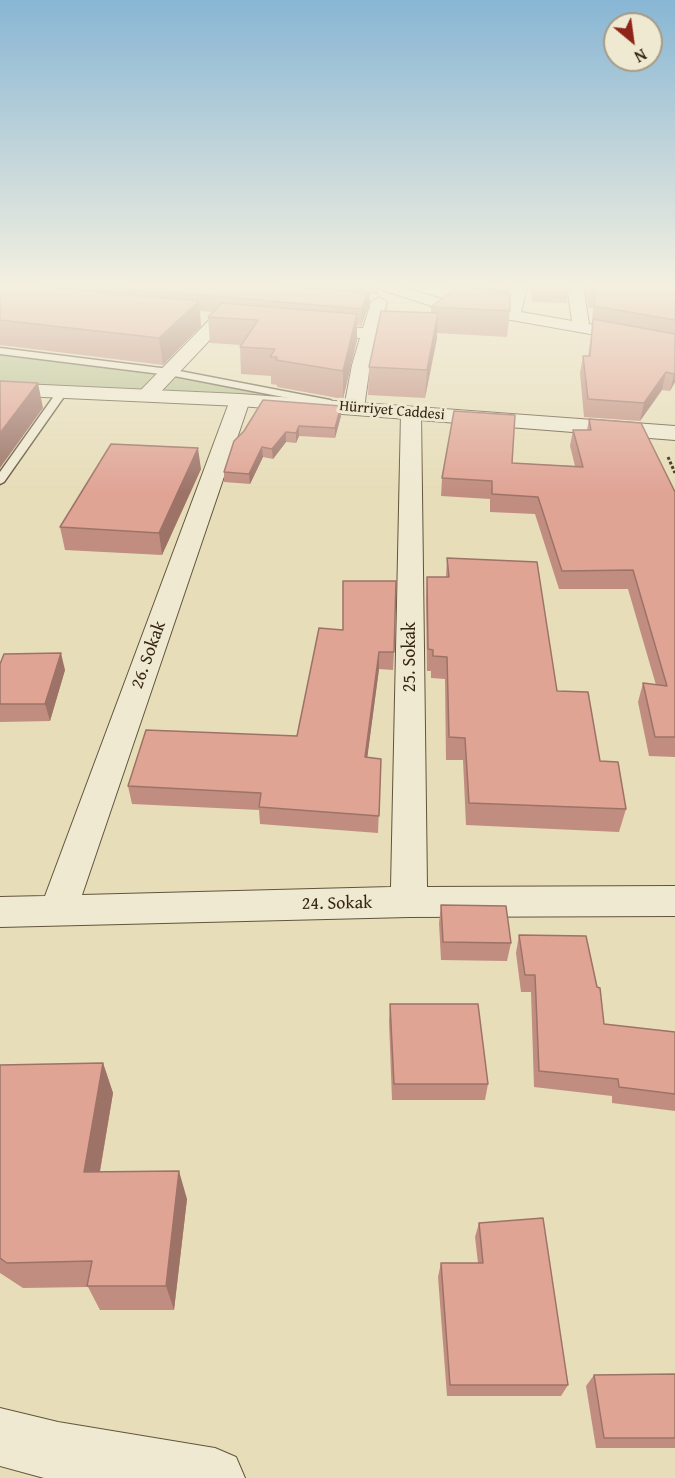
<!DOCTYPE html>
<meta charset="utf-8">
<style>
body{margin:0}
#map{position:relative;width:675px;height:1478px;overflow:hidden;background:#e7ddb9;font-family:"Gentium Book Plus",serif}
canvas{display:block}
.north{position:absolute;left:603px;top:12px;width:60px;height:60px;box-sizing:border-box;background:#efe9d2;border:2px solid #a59b86;border-radius:50%;rotate:151deg;font-size:16px;font-weight:700;line-height:24px;text-align:center;color:#352613}
.north::after{content:'';display:block;margin:auto;width:21px;height:27px;background:#8f2418;clip-path:polygon(50% 0,100% 100%,50% 72%,0 100%)}
</style>
<div id="map">
<canvas width="675" height="1478"></canvas>
<div class="north">N</div>
</div>
<script>
const ctx = document.querySelector('canvas').getContext('2d');
ctx.lineJoin = 'round';
function fillPath(path, color) { ctx.fillStyle = color; ctx.fill(path, 'evenodd'); }
function strokePath(path, color, width, dash) { ctx.strokeStyle = color; ctx.lineWidth = width; ctx.lineCap = dash ? 'butt' : 'round'; ctx.setLineDash(dash || []); ctx.stroke(path); }
function drawText(font, color, halo, rows, align = 'center') {
  ctx.font = font + ' "Gentium Book Plus",serif'; ctx.lineWidth = 6; ctx.setLineDash([]); ctx.textBaseline = 'middle'; ctx.strokeStyle = halo; ctx.fillStyle = color; for (const [text, x, y, turn = 0] of rows) {
    ctx.save(); ctx.translate(x, y); ctx.rotate((+turn || 0) * Math.PI / 180); ctx.textAlign = isNaN(turn) ? turn : align; if (halo) ctx.strokeText(text, 0, 0); ctx.fillText(text, 0, 0); ctx.restore();
  }
}
fillPath(new Path2D(`
 M0,351L169,372L354,408L0,389Z`), '#b6c08f');
const service = new Path2D(`
 M0,348L169,369L330,400L335,403L330,406L169,375L0,354Z
 M59,389L68,391L4,482L0,484V472Z`);
const minor = new Path2D(`
 M0,285H21L19,288L0,292Z
 M373,285H398L435,297L505,309L512,285H528L521,312L572,321L567,285H583L589,324L675,339V349L432,306L375,288Z
 M379,297L387,302L370,365L364,408L361,412H347L344,408L352,365L360,338L315,335L309,334L306,330L309,326L315,325L363,328L371,302Z
 M218,316L224,317L226,321L224,325L154,399H140L137,395L140,391L212,317Z
 M240,394L247,396L250,400L82,895L391,887L401,413L404,409H418L421,413L427,887L675,886V916L409,917L0,927V897L45,896L230,400L233,396Z`);
const tertiary = new Path2D(`
 M0,383L240,394L675,426V440L240,406L0,395Z
 M0,1408L58,1422L215,1448L236,1457L245,1478H44L0,1466Z`);
strokePath(service, '#62543c', 3);
strokePath(minor, '#62543c', 2);
strokePath(tertiary, '#62543c', 2);
strokePath(new Path2D(`
 M668,457L675,473`), '#352613', 3, [3, 2]);
fillPath(service, '#efe9d2');
fillPath(minor, '#efe9d2');
fillPath(tertiary, '#efe9d2');
fillPath(new Path2D(`
 M9,285H379L377,295L370,294V309L367,310L361,326L357,325V340L343,399L277,387V385L271,384V376L241,374L240,347L241,345L210,343L208,317L212,312L200,311L201,326L163,365L0,345V286H9Z
 M435,285H510L507,294L510,311L507,337L437,333L425,398L368,395L369,367L431,313V307L454,290Z
 M528,285H569L567,303L533,302Z
 M584,285H675V382L670,391L662,390L640,421L584,417L580,373L583,356H588L593,322H592L593,308H589Z
 M341,406V416L335,438L299,436L296,443L286,442L273,459L263,457L250,484L224,482V472L234,441Z
 M589,419L675,492V757L649,756L638,702L643,683L656,685L628,589H559L535,514L490,512V499L441,496L442,478L512,463L575,466L570,446L573,430H587Z
 M201,469L162,555L65,550L60,527Z
 M447,558L557,691L600,761L626,809L619,832L466,825L463,760H446L445,679L431,678V671H427L426,598L427,577H446Z
 M319,628L394,652L393,670L379,669L367,757L381,759L378,833L260,824L259,810L132,804L128,786L297,736Z
 M0,664L65,670L50,721L0,722Z
 M441,905L511,943L507,961L441,960L439,923Z
 M519,935L604,1024L675,1032V1111L612,1103V1096L534,1087L531,992H521L516,953Z
 M390,1004L488,1084L485,1100H392L389,1021Z
 M103,1063L113,1093L100,1172L187,1199L174,1310H100L88,1287L23,1288L0,1273V1065Z
 M479,1223L568,1385L561,1396H447L438,1277L441,1263H478L475,1237Z
 M675,1374V1448H596L586,1386L594,1375Z`), '#c18d80');
fillPath(new Path2D(`
 M507,285H510L503,306L505,291Z
 M370,293V309L367,310L361,326L362,309L367,294Z
 M199,301L201,326L163,365L159,338Z
 M438,313L437,339L425,398L427,370Z
 M357,314V340L343,399V371Z
 M666,372L662,390L640,421L644,403Z
 M675,372V382L670,391L674,374Z
 M38,383L43,408L0,468V433Z
 M341,406V416L335,438V428Z
 M299,426V436L296,443V433Z
 M286,432V442L273,459L272,449Z
 M262,447L263,457L250,484L249,474Z
 M198,448L201,469L162,555L159,533Z
 M379,652V669L365,775V757Z
 M61,653L65,670L50,721L45,704Z
 M103,1063L113,1093L95,1199L84,1172Z
 M179,1171L187,1199L174,1310L166,1286Z`), '#9d7368');
const building = new Path2D(`
 M9,285H21L199,301L159,338L0,320V286H9Z
 M86,285H261L370,293L367,294L362,309Z
 M472,285H507L505,291Z
 M534,285H569L570,288L535,286Z
 M590,285H675V320L594,306L596,292H591Z
 M459,286L510,295V311L431,307Z
 M222,303L357,314L343,371L276,360L277,357H270L275,349L240,347L258,320L208,317Z
 M381,311L438,313L427,370L369,367Z
 M593,319L675,334V372L674,374L666,372L644,403L588,399L583,356H590Z
 M0,381L38,383L0,433Z
 M263,400L341,406L335,428L299,426L296,433L286,432L272,449L262,447L249,474L224,472L234,441L244,431Z
 M454,411L515,415L512,463L583,467L573,430H591L589,419L641,423L675,492V737H655L643,683L667,686L633,570L562,571L538,497L492,494V481L442,478Z
 M111,444L198,448L159,533L60,527Z
 M447,558L537,562L557,691L588,692L600,761L618,762L626,809L469,803L465,738L449,737L447,657L433,656V650L428,649L427,577H449Z
 M343,581H396L394,652H379L365,757L381,759L379,816L259,807L261,793L128,786L146,730L297,736L319,628L343,630Z
 M61,653L45,704H0V664L4,654Z
 M441,905L506,906L511,943L443,942Z
 M519,935L586,936L597,987L600,988L604,1024L675,1032V1094L619,1087L618,1079L539,1071L535,975H525Z
 M390,1004H478L488,1084H394Z
 M103,1063L84,1172L179,1171L166,1286H87L92,1261L7,1263L0,1258V1065Z
 M543,1218L568,1385H450L441,1263H483L479,1223Z
 M675,1374V1438H604L594,1375Z`);
fillPath(building, '#e0a495');
strokePath(building, '#9d7368', 1.5);
const sky = ctx.createLinearGradient(0, 0, 0, 492);
sky.addColorStop(0, '#88b6d4');
sky.addColorStop(0.58, '#f4f0e0');
sky.addColorStop(1, '#f4f0e000');
ctx.fillStyle = sky;
ctx.fillRect(0, 0, 675, 492);
drawText('15px', '#352613', '#efe9d2', [
 ["Hürriyet Caddesi",392,411,5]
]);
drawText('18px', '#352613', '#efe9d2', [
 ["26. Sokak",149,655,-70],
 ["25. Sokak",410,657,-90],
 ["24. Sokak",337,904,-1]
]);
</script>
